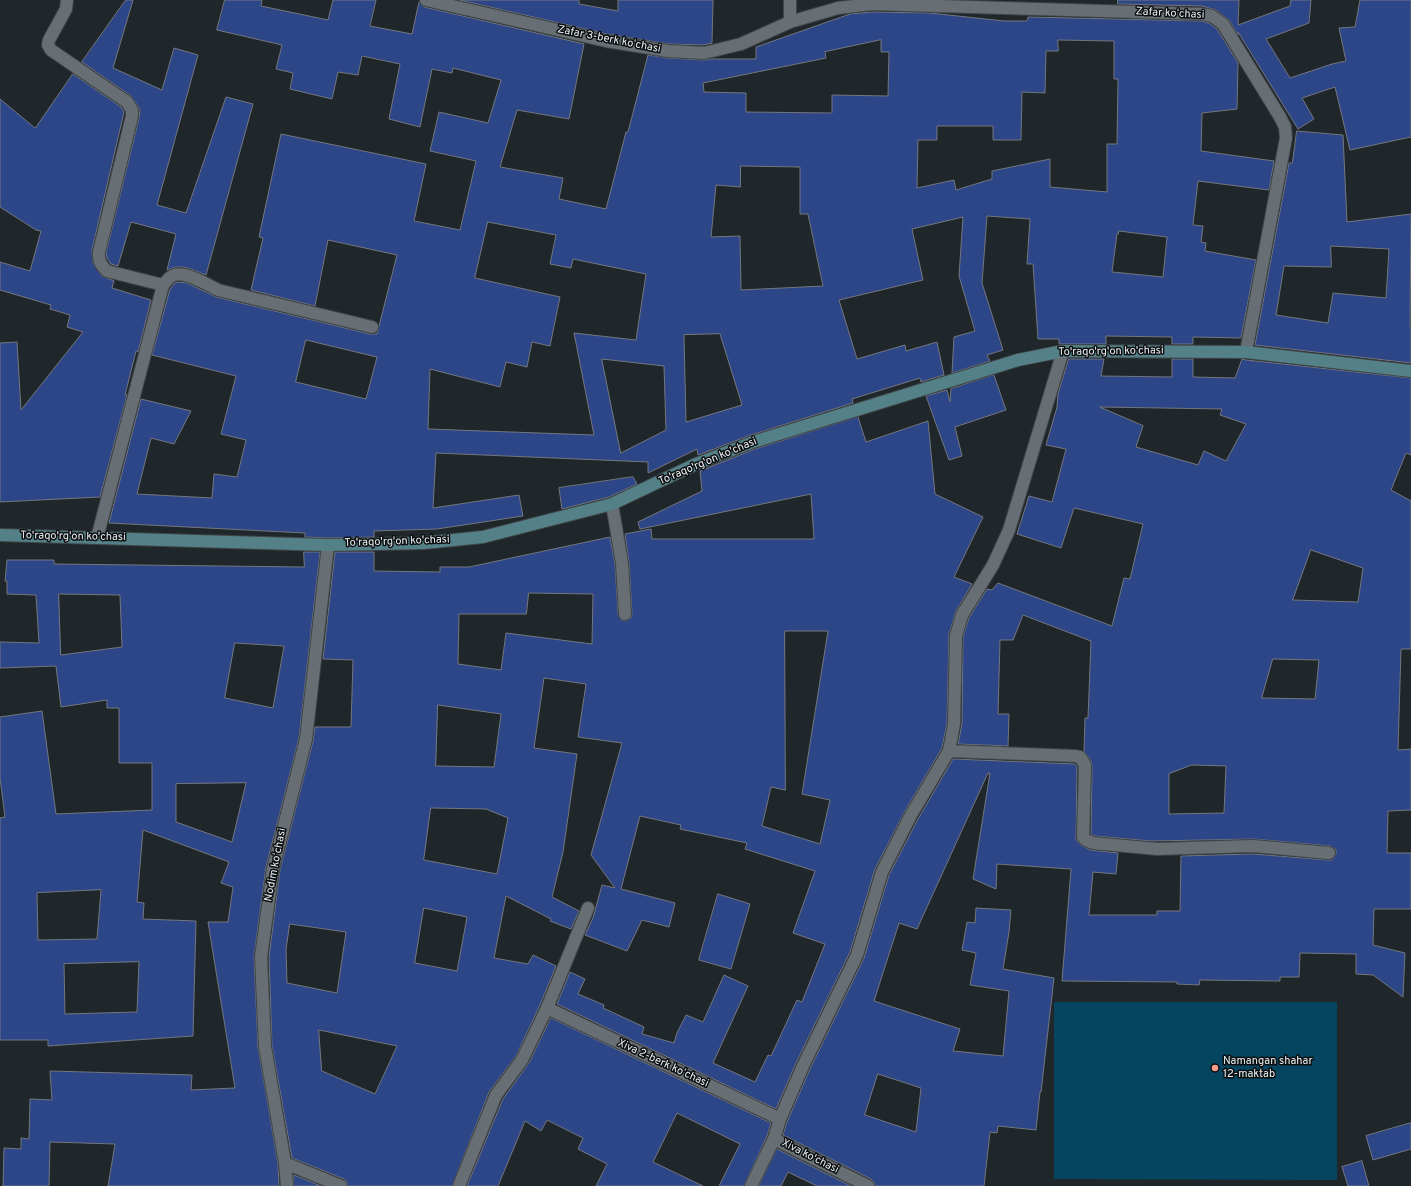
<!DOCTYPE html>
<meta charset="utf-8">
<style>
body{margin:0}
canvas{display:block;background:#20272b}
</style>
<canvas width="1411" height="1186"></canvas>
<script>
const ctx = document.querySelector('canvas').getContext('2d');
ctx.lineJoin = 'round';
function fillPath(path, color) { ctx.fillStyle = color; ctx.fill(path, 'evenodd'); }
function strokePath(path, color, width, dash) { ctx.strokeStyle = color; ctx.lineWidth = width; ctx.lineCap = dash ? 'butt' : 'round'; ctx.setLineDash(dash || []); ctx.stroke(path); }
function drawText(font, color, halo, rows, align = 'center') {
  ctx.font = font + ' Overpass,sans-serif'; ctx.lineWidth = 3; ctx.setLineDash([]); ctx.textBaseline = 'middle'; ctx.strokeStyle = halo; ctx.fillStyle = color; for (const [text, x, y, turn = 0] of rows) {
    ctx.save(); ctx.translate(x, y); ctx.rotate((+turn || 0) * Math.PI / 180); ctx.textAlign = isNaN(turn) ? turn : align; if (halo) ctx.strokeText(text, 0, 0); ctx.fillText(text, 0, 0); ctx.restore();
  }
}
fillPath(new Path2D(`
 M1054,1002H1337V1180L1054,1179Z`), '#054560');
const building = new Path2D(`
 M126,0H133L113,68L162,90L174,48L198,55L157,205L186,213L226,97L253,104L206,275L191,269L183,267H175L167,270L176,234L131,222L118,266L111,264L107,258L106,253L139,118L140,110L138,106L131,96L82,62Z
 M225,0H262L261,6L328,20L333,0H376L370,26L412,34L419,2L424,7L584,44L569,119L517,110L500,167L563,178L559,199L606,209L626,132H628L648,55L668,58L704,60L711,59H756V47L850,14L872,12L930,13L1004,21H1027L1028,17L1201,21L1209,23L1217,29L1238,63L1237,109L1202,113L1201,151L1274,161L1269,190L1198,181L1193,225L1203,226L1201,242L1206,243L1205,251L1256,260L1241,338L1193,337V344H1172V337L1106,336V344H1059V339H1038L1033,264H1027L1030,219L987,216L982,283L1003,350L987,355L990,361L952,373L954,337L975,331L959,276L963,217L912,229L923,280L839,300L857,359L905,345L906,351L937,342L944,375L921,382L920,378L852,399L853,403L751,435L698,455L697,449L648,473V462L436,453L433,508L519,495L523,516L437,529L374,531V537L328,538L305,537V533L109,523L141,399L191,411L174,444L151,438L137,494L212,498L214,474L237,477L246,440L221,434L236,376L152,355L170,289L175,283L178,282L187,283L216,297L370,334H377L397,255L328,240L315,306L251,290L263,238L259,237L281,134L426,164L414,221L460,230L476,161L430,151L439,112L488,123L501,80L453,68L452,73L432,69L420,127L389,119L400,64L362,56L358,75L338,72L332,99L290,89L293,73L276,69L282,45L217,30ZM881,40V52H889L888,96L832,95V113L746,112V93L704,92L703,83L826,58L825,52ZM1058,40L1114,41V79H1118L1117,144H1107V192L1050,187V159L992,171V179L956,190L954,180L917,188L918,140H937V126H993V140H1021L1022,92L1045,93L1046,51H1058ZM741,166L800,167V214H808L823,286L741,290L740,236L711,237L716,185L740,187ZM488,222L556,235L550,264L571,268L573,259L646,274L636,340L574,333L594,435L428,429L430,369L500,387L506,362L527,367L532,342L550,346L560,297L475,278ZM1119,231L1167,237L1163,277L1112,272L1117,234H1118ZM720,334L742,405L686,422L684,335ZM306,340L377,357L366,399L296,382ZM602,359L664,366L666,430L621,453Z
 M460,0H579V4L618,11V0H713L712,43L703,45L669,44L607,34Z
 M1118,0H1239L1238,25L1290,6L1291,0H1311L1309,23L1266,39L1290,78L1332,64L1346,61L1339,28L1355,27L1360,0H1411V137L1350,150L1335,87L1302,98L1314,119L1298,129L1238,32V35L1229,20L1216,10L1202,6L1118,4Z
 M73,74L121,107L124,112L92,250L93,263L102,276L114,281L112,288L151,300L138,352L136,351L125,395H127L100,497L0,502V343L17,342L21,410L83,332L67,327L70,315L50,309L51,305L0,290V262L30,271L41,231L36,230L0,207V99L35,128Z
 M1297,131L1343,135L1347,222L1411,214L1410,327H1411V363L1255,345L1289,163H1292ZM1331,246L1389,249L1386,298L1333,293L1328,323L1276,315L1284,266L1331,267Z
 M1069,359H1104L1101,376L1172,377V359H1193V377L1235,378L1242,359L1246,360L1411,378V455L1406,453L1391,490L1411,501V649H1401L1398,750L1411,749V810L1388,811L1387,853H1411V909H1374L1373,945L1405,953L1403,997L1373,975L1356,974V954L1300,953L1299,977H1280V981L1200,980L1199,985L1177,984V982L1062,981L1071,869L997,864L996,889L973,879L990,773H988L917,929L899,923L874,1001L960,1029L953,1051L1003,1056L1009,991L970,985L976,953L962,950L967,922L975,923L976,908L1011,910L1009,932L1003,969L1054,978L1041,1092H1040L1036,1130L998,1126L997,1133L990,1132L984,1186H875L874,1182L871,1179L783,1135L787,1122L810,1069L864,958L889,875L918,819L953,759L1075,764L1077,767L1076,840L1081,845L1090,850L1118,853L1116,874L1093,872L1089,915H1157V911H1180L1181,856L1253,854L1328,860H1332L1336,854V850L1330,846L1254,839L1151,841L1095,836L1091,834L1092,765L1091,761L1084,751L1085,718H1088L1091,641L1023,615L1013,640H1000L998,714H1009L1008,746L958,744L962,724L963,637L969,618L987,589L992,590L998,583L1112,626L1124,578L1130,579L1143,524L1074,508L1061,548L1017,534L1029,496L1052,502L1066,449L1046,445L1057,407L1058,394ZM1100,407L1222,409L1220,415L1246,424L1226,461L1204,451L1198,465L1136,447L1143,426ZM1311,550L1363,568L1358,602L1293,600ZM1273,659L1319,660L1315,699L1262,698ZM1192,765L1226,766L1224,813L1169,814V774ZM878,1074L921,1088L916,1132L865,1115Z
 M994,375L1006,410L955,427L962,456L949,460L926,396L947,390L950,402L951,389Z
 M858,417L866,442L928,421L935,494L983,517L954,577L972,584L956,611L949,634L947,723L942,748L905,811L875,869L850,952L796,1063L776,1109L557,1004L570,972L585,979L578,994L604,1005L603,1008L644,1027L642,1034L674,1043L677,1033L686,1015L703,1022L724,975L748,986L713,1063L755,1082L768,1055L771,1056L797,1000L802,1002L825,944L793,933L815,871L745,849L747,843L680,829L681,825L640,816L621,889L675,903L669,927L642,920L627,951L585,935L593,918L602,885L615,888L591,855L622,743L578,737L586,684L544,678L534,748L577,754L563,852L552,897L579,911L571,929L550,921L551,919L506,896L494,958L528,964L533,955L556,966L540,1005L516,1056L489,1092L452,1186H348L347,1182L344,1179L292,1158L272,1046L269,957L280,870L313,741L315,727H351L353,660L323,659L335,552H374V571L440,572V567H469L610,537L615,564L618,614L621,620L626,621L631,618L632,614L629,563L625,534L651,529L652,539H814L811,494L640,529L638,522L702,491L700,471L755,449ZM529,593L593,594L592,644L506,633L501,670L458,664L459,614H526ZM785,631H828L802,794L830,800L820,844L762,826L771,787L785,790ZM438,705L501,714L494,767L436,766ZM431,808L486,809L508,818L497,874L424,860ZM424,908L467,917L457,971L415,963ZM290,924L346,932L337,993L287,983L286,950ZM319,1030L397,1046L375,1094L322,1071Z
 M633,477L637,484L609,497L562,509L559,488Z
 M304,552H320L299,738L266,867L254,957L258,1047L278,1164L279,1186H108L115,1144L50,1142L49,1186H3L4,1148L21,1149V1138L29,1139L30,1099L52,1100L50,1071L192,1075L191,1090L235,1088L208,922H228L233,887L221,883L229,862L143,830L137,902L144,903L143,919L196,921L193,1036L48,1046V1040H0V818L5,817L0,778V717L42,711L56,814L152,810V763H119V708H107V700L61,707L56,666L0,668V642L39,643L36,595L7,594V581H5L7,560H54V564L304,567ZM59,594L120,595L122,647L61,655ZM235,643L284,646L273,708L225,698ZM246,783L232,842L176,822V784ZM101,890L97,939L38,940L37,893ZM139,962L137,1012L65,1014L64,964Z
 M718,894L750,904L731,969L699,960Z
 M551,1018L771,1123L767,1136L744,1186H719L740,1144L677,1113L653,1162L703,1186H596L607,1164L578,1149L583,1138L547,1120L541,1131L525,1121L498,1186H467L503,1099L529,1063Z
 M1411,1123V1149L1373,1160L1366,1136Z
 M777,1149L851,1186H817L788,1172L781,1186H759Z
 M1362,1161L1369,1186H1348L1342,1167Z
 M294,1175L321,1186H294Z`);
fillPath(building, '#2d4687');
strokePath(building, '#73767e', 1);
const lane = new Path2D(`
 M163,285C166,282 168,278 172,276C183,269 208,285 218,290L372,327
 M612,504L622,563L625,614`);
const street = new Path2D(`
 M67,0L66,9L49,40L48,45L51,50L127,102L132,110V116L99,252C98,261 101,265 107,271L163,285L97,538
 M426,0L606,41L668,51L704,53L741,44L790,22
 M790,0V22L838,8L872,4L1202,14L1212,16L1223,24L1280,117L1285,127L1286,138L1246,352
 M949,751L1075,756L1080,757L1085,765L1083,837L1086,840L1093,843L1157,849L1253,846L1329,853
 M547,1008L780,1119
 M774,1139L868,1186
 M285,1163L341,1186
 M287,1186L285,1163L265,1047L261,957L273,869L306,739L328,545
 M459,1186L496,1095L522,1060L547,1008L588,908
 M751,1186L774,1139L780,1119L803,1066L857,955L882,872L911,815L949,751L954,724L956,636L962,615L993,565L1009,530L1063,351`);
const secondary = new Path2D(`
 M0,535L328,545L424,543L483,537L612,504L696,464L753,442L1018,360L1063,351L1246,352L1411,371`);
strokePath(lane, '#3f4548', 14);
strokePath(street, '#3f4548', 14);
strokePath(secondary, '#3f4548', 14);
strokePath(lane, '#686f74', 12);
strokePath(street, '#686f74', 12);
strokePath(secondary, '#548187', 12);
for (const [x, y, r, color] of [
 [1215,1068,4,"#f49d8b"]
]) { const dot = new Path2D(); dot.arc(x, y, r, 0, 2 * Math.PI); ctx.fillStyle = color; ctx.fill(dot); strokePath(dot, '#0c0f11', 1.5); }
drawText('11px', '#e9eef1', '#0c0f11', [
 ["Zafar koʻchasi",1170,14,3],
 ["Zafar 3-berk koʻchasi",609,40,11],
 ["To'raqo'rg'on ko'chasi",1111,352,-1],
 ["To'raqo'rg'on ko'chasi",708,462,-23],
 ["To'raqo'rg'on ko'chasi",73,537,1],
 ["To'raqo'rg'on ko'chasi",397,542,-2],
 ["Nodim koʻchasi",276,865,-79],
 ["Xiva 2-berk koʻchasi",663,1064,25],
 ["Xiva ko'chasi",810,1157,27]
]);
drawText('11px', '#e9eef1', '#0c0f11', [
 ["Namangan shahar",1223,1062],
 ["12-maktab",1223,1075]
], 'left');
</script>
